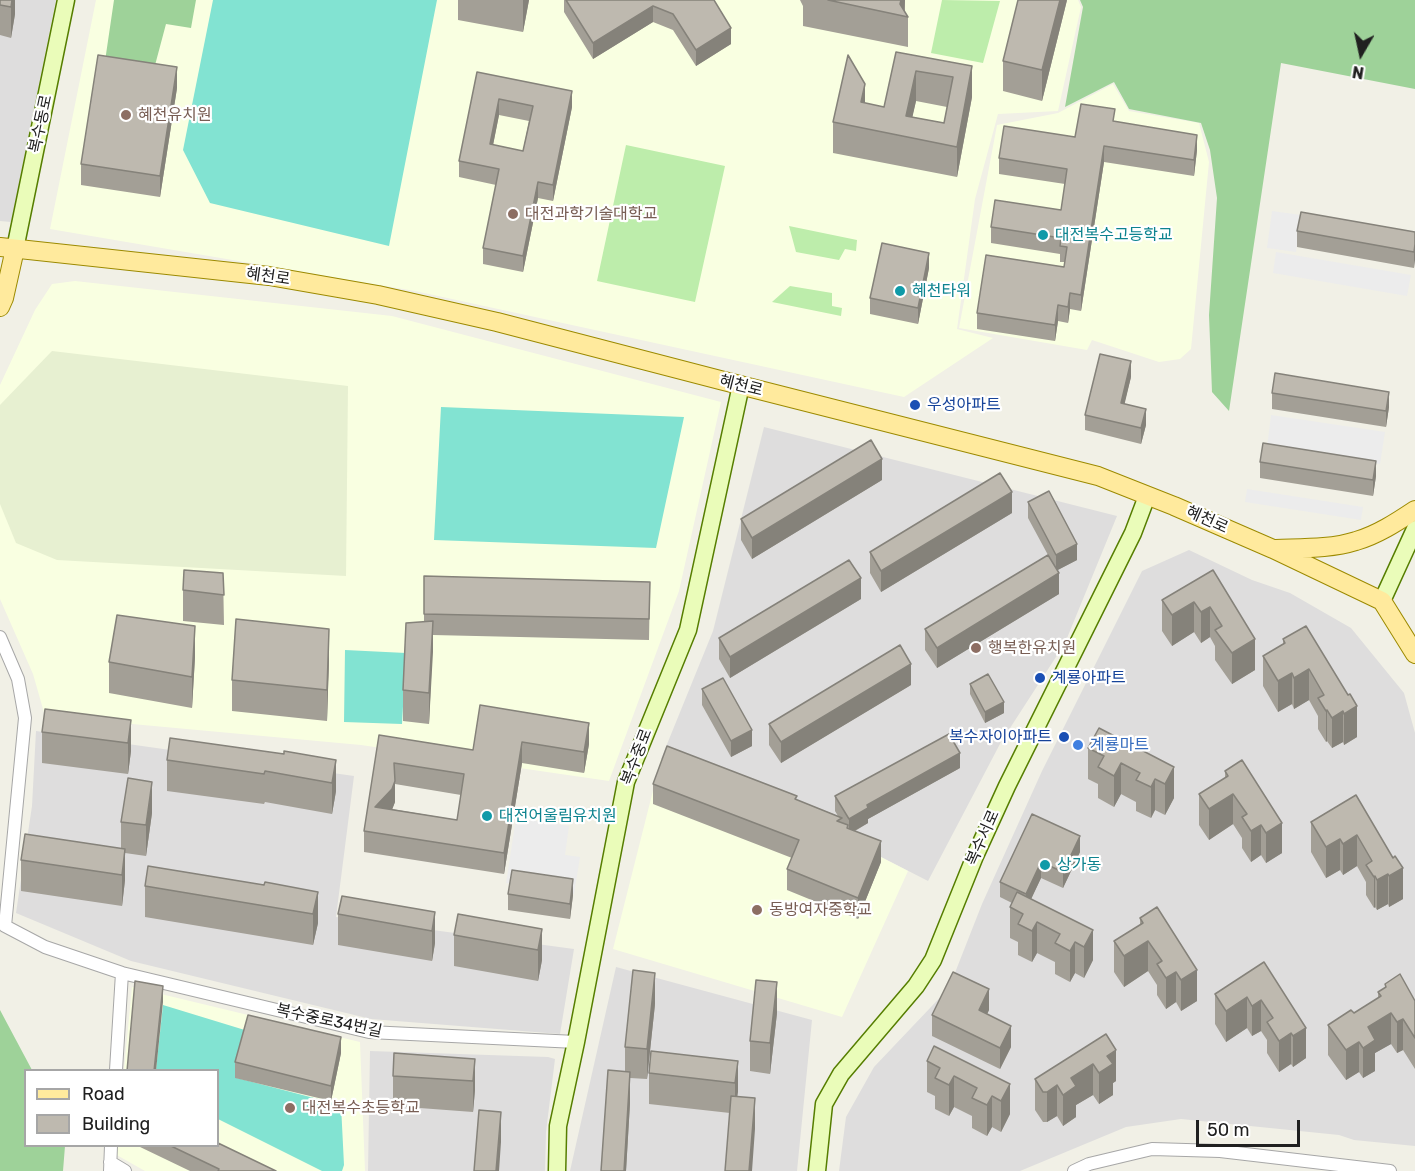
<!DOCTYPE html>
<meta charset="utf-8">
<style>
body{margin:0}
#map{position:relative;width:1415px;height:1171px;overflow:hidden;background:#f1f0e6;font-family:Rubik,sans-serif}
canvas{display:block}
.legend{position:absolute;left:24px;top:1069px;width:195px;height:78px;box-sizing:border-box;background:#fff;border:2px solid #a6a6a6;margin:0;padding:8px 10px;list-style:none;font-size:18px;color:#202020}
.legend li{display:flex;align-items:center;gap:12px;height:30px}
.legend b{width:30px;border:2px solid #a6a6a6}
.north{position:absolute;left:1331px;top:24px;width:60px;height:60px;-webkit-text-stroke:4px #fff;paint-order:stroke;rotate:189deg;font-size:16px;font-weight:700;line-height:24px;text-align:center;color:#202020}
.north::after{content:'';display:block;margin:auto;width:21px;height:27px;background:#202020;clip-path:polygon(50% 0,100% 100%,50% 72%,0 100%)}
.scale{position:absolute;left:1196px;top:1120px;width:104px;height:27px;box-sizing:border-box;border:3px solid #202020;border-top:0;padding-left:8px;font-size:18px;line-height:21px;white-space:nowrap;color:#202020;-webkit-text-stroke:4px #fff;paint-order:stroke}
</style>
<div id="map">
<canvas width="1415" height="1171"></canvas>
<ul class="legend">
<li><b style="height:8px;background:#ffea9d"></b>Road</li>
<li><b style="height:16px;background:#beb9af"></b>Building</li>
</ul>
<div class="north">N</div>
<div class="scale">50 m</div>
</div>
<script>
const ctx = document.querySelector('canvas').getContext('2d');
ctx.lineJoin = 'round';
function fillPath(path, color) { ctx.fillStyle = color; ctx.fill(path, 'evenodd'); }
function strokePath(path, color, width, dash) { ctx.strokeStyle = color; ctx.lineWidth = width; ctx.lineCap = dash ? 'butt' : 'round'; ctx.setLineDash(dash || []); ctx.stroke(path); }
function drawText(font, color, halo, rows, align = 'center') {
  ctx.font = font + ' Rubik,"Noto Sans KR",sans-serif'; ctx.lineWidth = 4.5; ctx.setLineDash([]); ctx.textBaseline = 'middle'; ctx.strokeStyle = halo; ctx.fillStyle = color; for (const [text, x, y, turn = 0] of rows) {
    ctx.save(); ctx.translate(x, y); ctx.rotate((+turn || 0) * Math.PI / 180); ctx.textAlign = isNaN(turn) ? turn : align; if (halo) ctx.strokeText(text, 0, 0); ctx.fillText(text, 0, 0); ctx.restore();
  }
}
fillPath(new Path2D(`
 M0,0H56L11,222L0,221Z
 M764,427L1117,516L1065,643L1001,742L928,881L803,817L661,759L713,631Z
 M1189,550L1252,580L1290,593L1351,628L1404,693L1415,733V1146L1354,1140L1339,1135L1181,1119L1126,1127L1020,1171H839L846,1117L874,1067L949,988L982,904L1042,771L1142,571Z
 M36,731L354,776L336,917L574,949L560,1034L371,1019L131,961L16,913L32,806Z
 M616,967L812,1020L797,1171H570Z
 M370,1051L548,1057L555,1059L546,1132L545,1171H368Z`), '#dedddd');
fillPath(new Path2D(`
 M96,0H1078L1081,7L1058,111L998,114L975,199L957,329L993,338L904,397L415,291L50,229Z
 M1113,84L1129,111L1199,123L1209,162L1191,349L1180,359L1159,362L1092,340L1087,350L959,328L997,125L1058,113Z
 M75,281L392,316L721,402L679,591L609,781L361,745L45,716L33,674L0,599V385L35,310L52,284Z
 M661,759L803,817L908,871L842,1017L613,949Z
 M132,987L360,1042L365,1171H145L115,1154L116,1146H218V1070H124Z`), '#f9ffe1');
fillPath(new Path2D(`
 M52,351L348,386L346,576L57,560L16,543L0,504V405Z`), '#e7f0d1');
fillPath(new Path2D(`
 M942,0L1000,1L983,63L931,53Z
 M626,145L725,166L695,302L597,281Z
 M789,226L857,240L856,251L845,249L839,260L796,252Z
 M790,286L832,293V306L842,308L841,316L772,302Z`), '#bdedab');
fillPath(new Path2D(`
 M114,0H196L191,28L166,24L154,69L104,68Z
 M1080,0H1415V89L1281,63L1229,411L1212,392L1209,315L1217,198L1210,150L1201,123L1129,109L1114,82L1065,107L1083,7Z
 M0,1010L32,1070H26V1146H65L63,1171H0Z`), '#9ed299');
fillPath(new Path2D(`
 M213,0H437L389,246L210,203L183,150Z
 M441,407L684,417L656,548L434,540Z
 M345,650L406,653L402,724L344,722Z
 M163,1005L248,1031L237,1078L341,1105L344,1165L342,1171H322L218,1119V1070H156Z`), '#82e3d2');
fillPath(new Path2D(`
 M1272,211L1301,215L1296,252L1267,248Z
 M1276,252L1411,275L1407,296L1273,273Z
 M1271,415L1385,432L1380,464L1267,447Z
 M1247,489L1363,507L1361,520L1245,502Z
 M516,818L569,826L565,855L580,857L574,894L506,883Z`), '#ececec');
const street = new Path2D(`
 M0,637L18,679L25,718L5,926L45,947L122,973L369,1032L576,1042
 M116,1070L122,973
 M110,1162L125,1171
 M110,1171L111,1146
 M1074,1171L1089,1164L1152,1149L1220,1151L1390,1171`);
const secondary = new Path2D(`
 M15,249L66,0
 M1382,601L1415,529
 M557,1171L558,1126L576,1042L626,782L688,630L741,385
 M817,1171L824,1104L841,1074L916,986L933,960L975,856L1007,786L1133,533L1147,496`);
const primary = new Path2D(`
 M0,247L269,276L378,295L497,322L720,380L1098,476L1174,506L1273,549L1382,601L1415,654
 M0,307L4,298L15,249
 M1276,549C1301,548 1331,549 1356,541C1377,535 1397,522 1415,510`);
strokePath(street, '#a7a7a7', 14);
strokePath(secondary, '#567e00', 19);
strokePath(primary, '#9c8a00', 20);
strokePath(street, '#fff', 12);
strokePath(secondary, '#eafcb9', 16);
strokePath(primary, '#ffea9d', 18);
fillPath(new Path2D(`
 M0,0H15V14L11,38L0,35Z
 M458,0H529L523,32L458,20Z
 M564,0H714L731,44L696,66L673,30L653,22L593,59L564,12Z
 M800,0H905V12L908,17V47L803,26V6Z
 M1067,0L1042,101L1003,91V61Z
 M896,52L972,66V97L957,177L833,153V122L865,103L884,107ZM916,101L947,107L944,123L912,117Z
 M477,72L572,107L553,201L538,198L523,272L483,264V248L496,185L459,177V161ZM499,115L529,121L523,151L493,145Z
 M177,88L160,197L81,185V164Z
 M1115,122L1197,150L1194,176L1104,162L1081,311L1070,309L1068,323L1058,321L1055,341L977,329V313L1064,267L1065,262H1060V254L991,243V227L1061,210L1065,184L999,174V158L1075,137Z
 M1297,231L1415,232L1414,268L1297,247Z
 M929,268L918,324L870,314V298Z
 M1131,377L1124,404L1146,425L1141,444L1085,430V415Z
 M1272,393L1389,407L1386,427L1272,409Z
 M1260,462L1376,476L1373,496L1260,478Z
 M882,480L752,559L741,540V519Z
 M1028,502L1077,560L1057,570L1059,594L937,668L925,650V629L1048,555L1028,518Z
 M1012,513L881,592L870,573V552Z
 M1213,570L1255,670L1232,684L1215,660V646L1210,637L1201,643L1194,632L1172,646L1162,631V600Z
 M223,573L224,625L183,621V590Z
 M424,576L650,582L649,640L433,635L429,724L403,721V690L424,622Z
 M861,599L730,678L719,659V638Z
 M1306,626L1357,737L1344,745L1343,742L1332,748L1327,741L1326,742L1318,729V716L1309,700L1294,709L1292,704L1278,712L1263,686V656L1283,644V639Z
 M195,657L192,708L109,693V662Z
 M329,659L327,721L232,711V680Z
 M970,684L1004,713L985,723L970,694Z
 M911,685L781,763L769,745V724Z
 M702,689L752,746L731,757L702,705Z
 M480,705L589,744L584,773L522,763L504,874L364,852V831L379,735L473,750ZM395,784L461,795L457,820L392,809L395,802Z
 M131,720V751L128,774L42,763V732Z
 M1088,748L1174,767V798L1165,815L1155,810L1151,818L1136,811V802L1121,794L1114,807L1098,798V784L1088,779Z
 M284,754L336,760V791L332,814L265,802L264,804L167,791V760Z
 M960,768L868,819V823L855,831L881,862L858,919L787,890V869L792,858L653,804V784L797,800L838,816L835,811V796Z
 M1225,771L1282,853L1266,863L1261,855L1251,862L1242,848V838L1233,824L1209,840L1199,825V794L1225,778Z
 M1356,795L1403,899L1389,907L1388,904L1377,910L1375,907L1374,908L1366,895V882L1357,866L1343,875L1340,870L1326,878L1311,852V822Z
 M152,813L146,856L125,853V880L122,906L21,891V860L121,848V822Z
 M1032,814L1080,852L1063,888L1041,878L1031,899L1093,930V960L1084,978L1075,973L1070,982L1055,974V962L1037,953L1032,962L1018,955V942L1010,938V907L1012,903L1000,897V882Z
 M264,885L318,892V923L313,945L145,917V886Z
 M508,894L573,895L570,919L508,910Z
 M435,912V943L432,961L338,945V914Z
 M1140,918L1197,1001L1181,1011L1176,1002L1166,1009L1157,995V985L1148,971L1124,987L1114,972V941L1140,925Z
 M542,929V960L538,981L454,966V935Z
 M1264,962L1306,1058L1293,1067L1291,1064L1279,1072L1267,1053V1040L1261,1031L1252,1036L1247,1028L1226,1042L1215,1024V994Z
 M1385,984L1415,1001V1069L1403,1050L1397,1053L1391,1044L1375,1053V1071L1363,1078L1359,1072L1346,1080L1328,1055V1025L1354,1013L1378,998V992L1385,988Z
 M655,1004L647,1079L630,1078V1103L626,1171H601L625,1072V1047Z
 M989,1010L987,1014L1011,1047L1000,1069L932,1036V1015Z
 M777,1013L770,1074L750,1071V1041Z
 M1106,1034L1116,1081L1113,1083V1095L1099,1104L1093,1095L1076,1105V1117L1063,1126L1057,1116L1047,1122H1043L1035,1110V1079Z
 M341,1053L331,1101L235,1078V1062Z
 M475,1059V1090L473,1112L393,1106V1076Z
 M738,1061L737,1097L755,1129L730,1113L649,1104V1073Z
 M927,1061L1010,1084V1114L1001,1132L992,1127L987,1136L972,1128V1116L954,1107L949,1116L935,1109V1096L927,1092Z
 M138,1146H218L276,1171H190Z`), '#a39f96');
fillPath(new Path2D(`
 M12,0H15V14L11,38V7Z
 M523,0H529L523,32Z
 M901,0H905L904,16L900,4Z
 M1060,0H1067L1042,101V70Z
 M653,6V22L593,59V43Z
 M731,28V44L696,66V50Z
 M972,66V97L957,177V147Z
 M177,67V88L160,197V176Z
 M916,71V101L908,137L906,116Z
 M865,84V114L861,102Z
 M572,91V107L553,201V185Z
 M499,99V115L490,160V144Z
 M1197,135V150L1194,176V160Z
 M1104,146V162L1081,311V295Z
 M538,182V198L523,272V256Z
 M1415,244V260L1414,268V252Z
 M929,253V268L918,324V308Z
 M1070,293V309L1068,323V307Z
 M1058,305V321L1055,341V325Z
 M1131,361V377L1121,419V403Z
 M1389,392V407L1386,427V411Z
 M1146,409V425L1141,444V428Z
 M882,459V480L752,559V538Z
 M1376,461V476L1373,496V480Z
 M1012,492V513L881,592V571Z
 M1077,544V560L1056,571V555Z
 M1059,573V594L937,668V648Z
 M861,578V599L730,678V657Z
 M1194,602V632L1172,646V615Z
 M1210,607V637L1201,643V612Z
 M433,621V652L429,724V693Z
 M195,626V657L192,708V677Z
 M329,629V659L327,721V690Z
 M1255,639V670L1232,684V653Z
 M911,664V685L781,763V742Z
 M1309,669V700L1294,709V678Z
 M1292,673V704L1278,712V681Z
 M1004,702V713L985,723V712Z
 M1357,706V737L1344,745V714Z
 M1327,710V741L1326,742V711Z
 M1343,711V742L1332,748V718Z
 M131,720V751L128,774V743Z
 M589,723V744L584,773V752Z
 M752,730V746L731,757V741Z
 M522,742V763L504,874V853Z
 M960,753V768L868,819V823L849,834V819L867,805Z
 M336,760V791L332,814V783Z
 M1121,763V794L1114,807V776Z
 M1174,767V798L1165,815V784Z
 M1155,779V810L1151,818V787Z
 M395,781V802L392,810L375,807Z
 M152,782V813L146,856V825Z
 M1233,794V824L1209,840V809Z
 M1282,823V853L1266,863V833Z
 M1261,825V855L1251,862V831Z
 M1357,835V866L1343,875V844Z
 M1080,836V852L1063,888V872Z
 M1340,839V870L1326,878V847Z
 M881,841V862L858,919V898Z
 M125,849V880L122,906V875Z
 M1041,862V878L1026,910V894Z
 M1403,868V899L1389,907V876Z
 M1388,874V904L1377,910V880Z
 M1375,876V907L1374,908V877Z
 M573,879V895L570,919V904Z
 M318,892V923L313,945V914Z
 M435,912V943L432,961V931Z
 M1037,922V953L1032,962V931Z
 M542,929V960L538,981V950Z
 M1093,930V960L1084,978V947Z
 M1148,941V971L1124,987V956Z
 M1075,942V973L1070,982V951Z
 M1197,970V1001L1181,1011V980Z
 M1176,972V1002L1166,1009V978Z
 M655,973V1004L647,1079V1049Z
 M777,982V1013L770,1074V1043Z
 M163,986V1002L156,1071H154Z
 M989,989V1010L979,1031V1010Z
 M1247,997V1028L1226,1042V1011Z
 M1261,1000V1031L1252,1036V1006Z
 M1391,1013V1044L1375,1053V1071L1363,1078V1048L1368,1027Z
 M1403,1019V1050L1397,1053V1022Z
 M1011,1026V1047L1000,1069V1048Z
 M1306,1028V1058L1293,1067V1036Z
 M1291,1033V1064L1279,1072V1041Z
 M341,1037V1053L331,1101V1086Z
 M1359,1042V1072L1346,1080V1050Z
 M1116,1050V1081L1113,1083V1095L1099,1104V1073L1107,1056Z
 M475,1059V1090L473,1112V1081Z
 M738,1061V1092L735,1114V1083Z
 M1093,1064V1095L1076,1105V1117L1063,1126V1095L1071,1078Z
 M630,1072V1103L626,1171H624Z
 M954,1076V1107L949,1116V1085Z
 M1010,1084V1114L1001,1132V1101Z
 M1057,1085V1116L1047,1122V1092Z
 M992,1096V1127L987,1136V1105Z
 M755,1098V1129L752,1171H749Z
 M501,1112V1142L499,1171H496Z`), '#85827a');
const building = new Path2D(`
 M0,0H12L11,7L0,5Z
 M566,0H714L731,28L696,50L673,14L653,6L593,43Z
 M828,0H901L900,4L908,17Z
 M1018,0H1060L1042,70L1003,61Z
 M896,52L972,66L957,147L833,122L848,55L865,84L861,102L884,107ZM916,71L953,77L944,123L906,116Z
 M98,55L177,67L160,176L81,164Z
 M477,72L572,91L553,185L538,182L523,256L483,248L499,169L459,161ZM499,99L533,106L523,151L490,144Z
 M1081,104L1115,109L1113,121L1197,135L1194,160L1104,146L1081,295L1070,293L1068,307L1058,305L1055,325L977,313L986,255L1064,267L1067,247L1060,246L1061,238L991,227L995,200L1061,210L1067,169L999,158L1004,126L1075,137Z
 M1301,212L1415,232V244L1414,252L1297,231Z
 M882,243L929,253L918,308L870,298Z
 M1100,354L1131,361L1121,403L1146,409L1141,428L1085,415Z
 M1275,373L1389,392L1386,411L1272,393Z
 M871,440L882,459L752,538L741,519Z
 M1263,443L1376,461L1373,480L1260,462Z
 M1000,473L1012,492L881,571L870,552Z
 M1049,491L1077,544L1056,555L1028,502Z
 M1048,555L1059,573L937,648L925,629Z
 M849,560L861,578L730,657L719,638Z
 M184,570L223,573L224,595L183,590Z
 M1213,570L1255,639L1232,653L1215,630L1222,626L1210,607L1201,612L1194,602L1172,615L1162,600Z
 M424,576L650,582L649,619L424,614Z
 M117,615L195,626L192,677L109,662Z
 M236,619L329,629L327,690L232,680Z
 M433,621L429,693L403,690L406,623Z
 M1306,626L1348,695L1350,694L1357,706L1344,714L1343,711L1332,718L1327,710L1326,711L1318,698L1324,695L1309,669L1294,678L1292,673L1278,681L1263,656L1285,643L1283,639Z
 M900,645L911,664L781,742L769,724Z
 M988,674L1004,702L985,712L970,684Z
 M723,678L752,730L731,741L702,689Z
 M480,705L589,723L584,752L522,742L504,853L364,831L379,735L473,750ZM394,763L464,774L457,820L375,807L392,789L395,781Z
 M45,709L131,720L128,743L42,732Z
 M1099,728L1174,767L1165,784L1155,779L1151,787L1136,780L1140,773L1121,763L1114,776L1098,767L1104,756L1088,748Z
 M949,734L960,753L867,805L868,808L849,819L835,796Z
 M170,738L284,754V751L336,760L332,783L265,771L264,774L167,760Z
 M667,746L797,796L795,799L842,818L837,821L848,825L847,828L881,841L858,898L787,869L799,840L653,784Z
 M1242,760L1282,823L1266,833L1261,825L1251,831L1242,817L1247,814L1233,794L1209,809L1199,794L1228,776L1225,771Z
 M128,778L152,782L146,825L121,822Z
 M1356,795L1393,858L1395,856L1403,868L1389,876L1388,874L1377,880L1375,876L1374,877L1366,865L1372,861L1357,835L1343,844L1340,839L1326,847L1311,822Z
 M1032,814L1080,836L1063,872L1041,862L1026,894L1000,882Z
 M25,834L125,849L122,875L21,860Z
 M148,866L264,885L265,882L318,892L313,914L145,886Z
 M512,870L573,879L570,904L508,894Z
 M1017,892L1093,930L1084,947L1075,942L1070,951L1055,943L1060,934L1037,922L1032,931L1018,924L1023,914L1010,907Z
 M342,896L435,912L432,931L338,914Z
 M1157,907L1197,970L1181,980L1176,972L1166,978L1157,964L1162,961L1148,941L1124,956L1114,941L1143,923L1140,918Z
 M458,914L542,929L538,950L454,935Z
 M1264,962L1306,1028L1293,1036L1291,1033L1279,1041L1267,1022L1273,1018L1261,1000L1252,1006L1247,997L1226,1011L1215,994Z
 M633,970L655,973L647,1049L625,1047Z
 M953,972L989,989L979,1010L1011,1026L1000,1048L932,1015Z
 M1400,974L1415,1001V1038L1403,1019L1397,1022L1391,1013L1368,1027L1375,1040L1363,1048L1359,1042L1346,1050L1328,1025L1351,1010L1354,1013L1381,996L1378,992L1386,987L1385,984Z
 M756,980L777,982L770,1043L750,1041Z
 M135,981L163,986L154,1071H127Z
 M248,1015L341,1037L331,1086L235,1062Z
 M1106,1034L1116,1050L1107,1056L1113,1064L1099,1073L1093,1064L1071,1078L1076,1086L1063,1095L1057,1085L1047,1092H1043L1035,1079Z
 M934,1046L1010,1084L1001,1101L992,1096L987,1105L972,1098L977,1088L954,1076L949,1085L935,1078L940,1068L927,1061Z
 M651,1051L738,1061L735,1083L649,1073Z
 M394,1053L475,1059L473,1081L393,1076Z
 M608,1070L630,1072L624,1171H601Z
 M731,1096L755,1098L749,1171H725Z
 M479,1110L501,1112L496,1171H474Z
 M218,1143L276,1171H218L219,1169L171,1146H218Z`);
fillPath(building, '#beb9af');
strokePath(building, '#85827a', 1.5);
for (const [x, y, r, color] of [
 [126,115,6,"#8d6e63"],
 [513,214,6,"#8d6e63"],
 [1043,235,6,"#0f9aa8"],
 [900,291,6,"#0f9aa8"],
 [915,405,6,"#1a4fb4"],
 [976,648,6,"#8d6e63"],
 [1040,678,6,"#1a4fb4"],
 [1064,737,6,"#1a4fb4"],
 [1078,745,6,"#3f7fe0"],
 [487,816,6,"#0f9aa8"],
 [1045,865,6,"#0f9aa8"],
 [757,910,6,"#8d6e63"],
 [290,1108,6,"#8d6e63"]
]) { const dot = new Path2D(); dot.arc(x, y, r, 0, 2 * Math.PI); ctx.fillStyle = color; ctx.fill(dot); strokePath(dot, '#fff', 2); }
drawText('16px', '#785e54', '#fff', [
 ["혜천유치원",138,115],
 ["대전과학기술대학교",525,214],
 ["행복한유치원",988,648],
 ["동방여자중학교",769,910],
 ["대전복수초등학교",302,1108]
], 'left');
drawText('16px', '#202020', '#fff', [
 ["복수동로",41,124,-78],
 ["혜천로",268,277,8],
 ["혜천로",741,386,14],
 ["혜천로",1207,520,24],
 ["복수중로",637,757,-69],
 ["복수서로",983,838,-66],
 ["복수중로34번길",329,1021,12]
]);
drawText('16px', '#0d838f', '#fff', [
 ["대전복수고등학교",1055,235],
 ["혜천타워",912,291],
 ["대전어울림유치원",499,816],
 ["상가동",1057,865]
], 'left');
drawText('16px', '#164399', '#fff', [
 ["우성아파트",927,405],
 ["계룡아파트",1052,678],
 ["복수자이아파트",1052,737,"right"]
], 'left');
drawText('16px', '#366cbe', '#fff', [
 ["계룡마트",1090,745]
], 'left');
</script>
